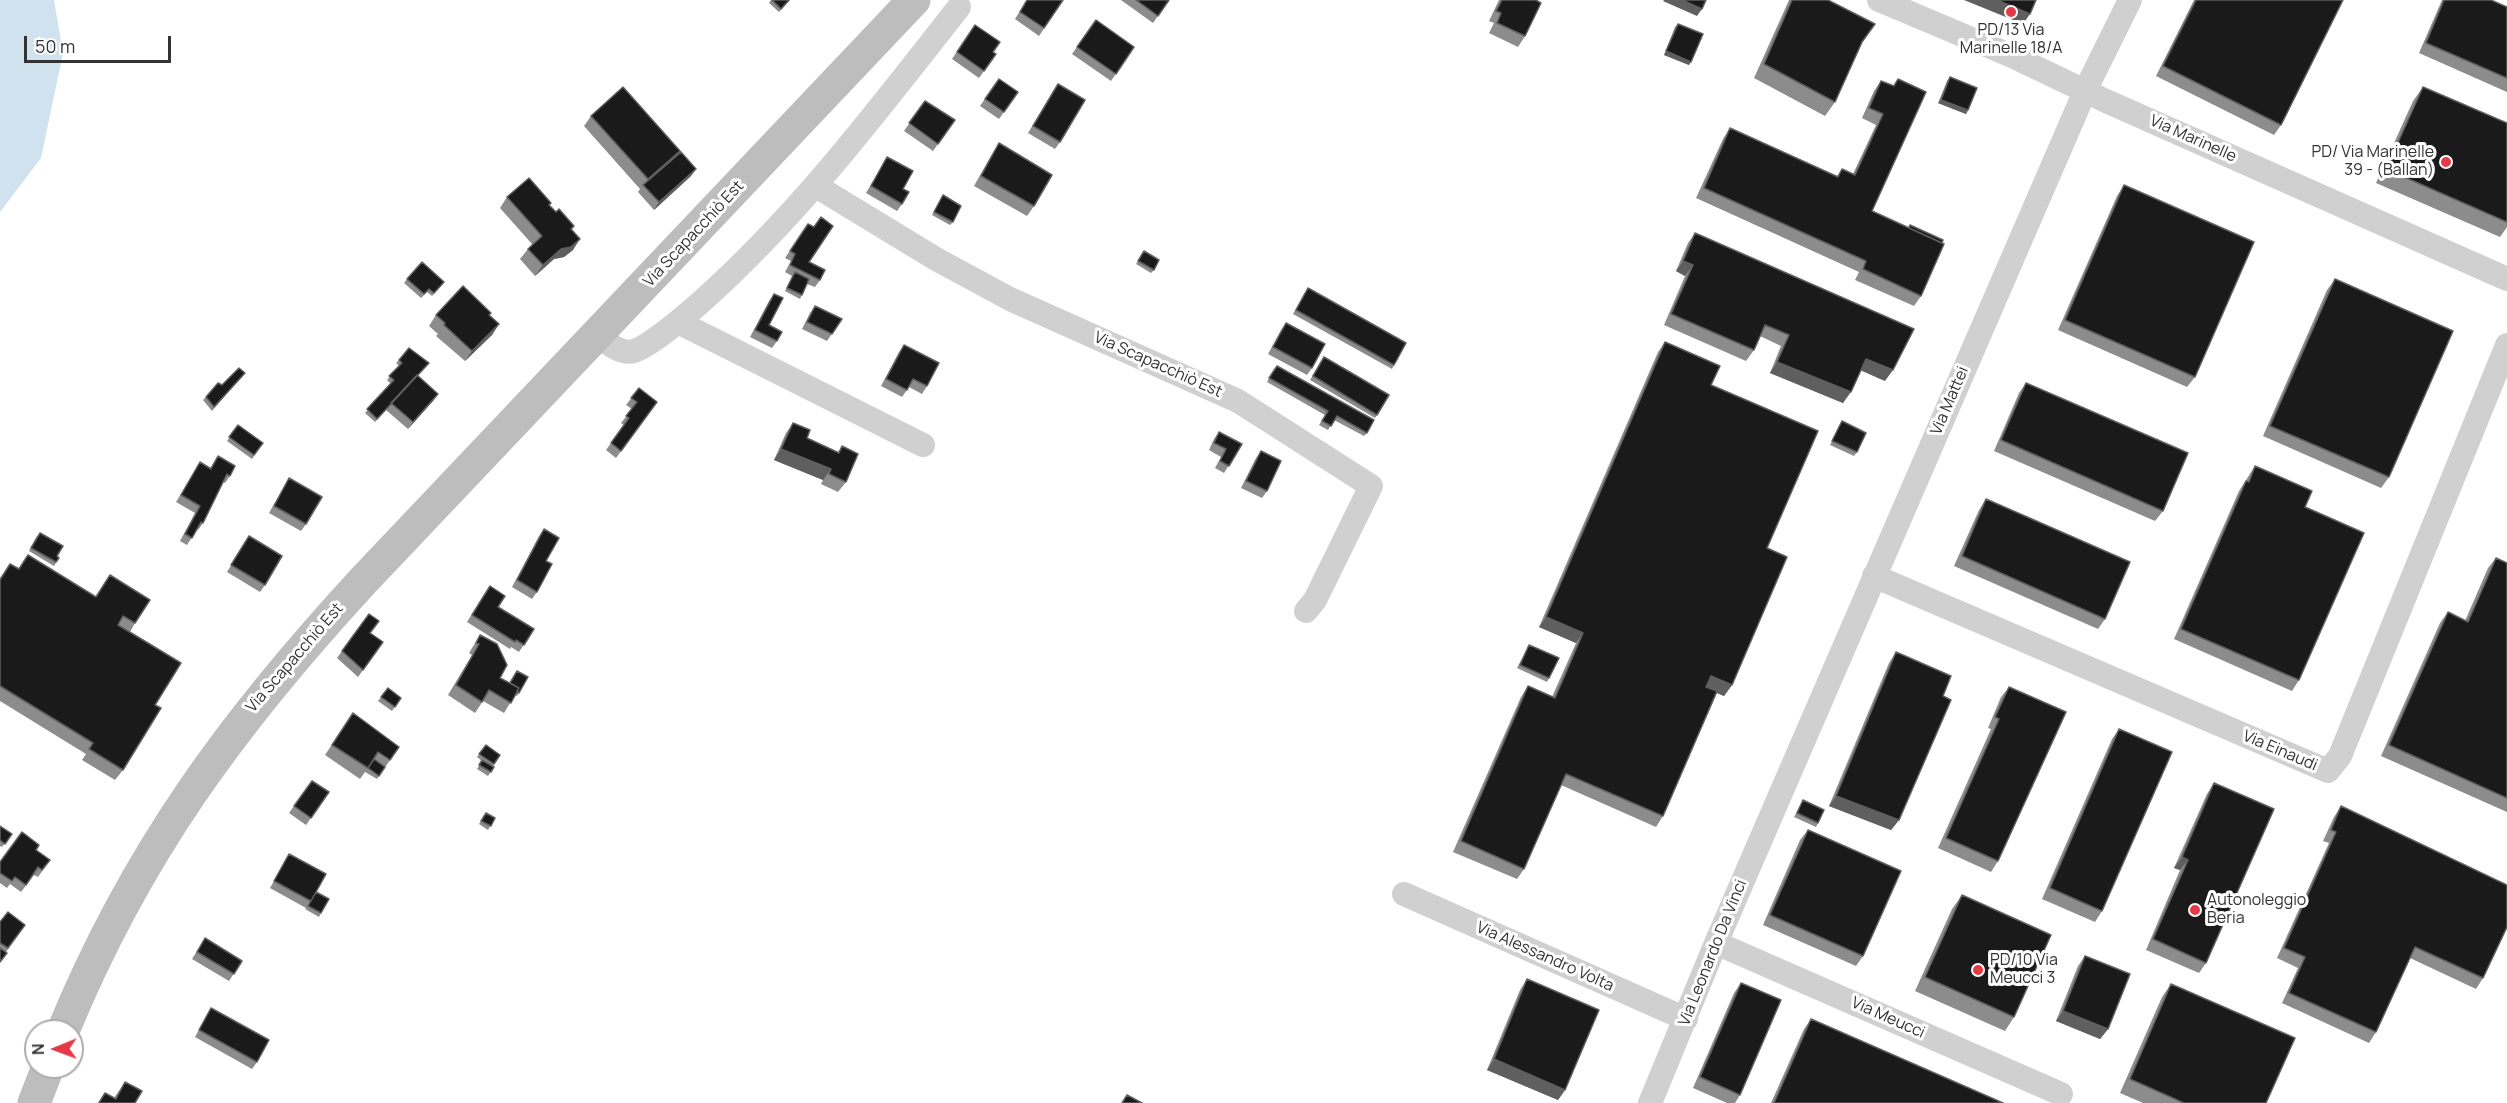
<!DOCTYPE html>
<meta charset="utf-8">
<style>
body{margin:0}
#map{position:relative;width:2507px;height:1103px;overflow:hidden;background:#fff;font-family:Manrope,sans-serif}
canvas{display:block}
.north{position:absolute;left:24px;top:1019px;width:60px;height:60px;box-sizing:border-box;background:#fff;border:2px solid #adadad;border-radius:50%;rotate:269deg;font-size:16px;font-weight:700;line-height:24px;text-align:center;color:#333}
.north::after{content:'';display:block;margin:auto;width:21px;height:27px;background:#e63946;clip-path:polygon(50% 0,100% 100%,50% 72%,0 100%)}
.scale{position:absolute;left:24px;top:36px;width:147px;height:27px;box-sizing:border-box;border:3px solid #333;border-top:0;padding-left:8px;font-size:18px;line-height:21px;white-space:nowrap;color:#333;-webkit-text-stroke:4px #fff;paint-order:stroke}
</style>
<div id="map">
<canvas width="2507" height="1103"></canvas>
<div class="north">N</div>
<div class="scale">50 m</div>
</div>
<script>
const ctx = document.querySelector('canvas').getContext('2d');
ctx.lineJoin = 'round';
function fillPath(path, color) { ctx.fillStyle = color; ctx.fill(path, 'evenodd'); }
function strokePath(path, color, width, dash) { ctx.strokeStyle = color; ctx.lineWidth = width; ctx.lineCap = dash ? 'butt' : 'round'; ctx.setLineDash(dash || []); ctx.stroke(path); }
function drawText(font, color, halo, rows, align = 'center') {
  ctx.font = font + ' Manrope,sans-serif'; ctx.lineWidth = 6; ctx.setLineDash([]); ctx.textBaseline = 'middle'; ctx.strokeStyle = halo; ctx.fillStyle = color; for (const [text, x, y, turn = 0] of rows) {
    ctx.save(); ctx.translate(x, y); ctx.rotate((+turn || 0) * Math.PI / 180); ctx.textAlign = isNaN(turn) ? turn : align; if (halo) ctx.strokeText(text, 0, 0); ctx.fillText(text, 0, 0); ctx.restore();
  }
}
fillPath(new Path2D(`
 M0,0H54L63,53L41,158L0,212Z`), '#cfe2ee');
strokePath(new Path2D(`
 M1879,0L2012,56L2106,101L2507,279
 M816,186L936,259L1010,299L1238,401L1371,486L1315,600L1306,611
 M678,322L923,445
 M597,336C608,343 621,355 634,351C652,345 686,315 701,302C799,215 878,110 959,7
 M1874,576L2328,771L2340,756L2507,345
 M1404,894L1686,1019
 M1716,943L2061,1094
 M1650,1103L1716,943L2085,91L2130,0`), '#d0d0d0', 24);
strokePath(new Path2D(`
 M63,1031C136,853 234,721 363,581L914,0
 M34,1103L48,1067`), '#bdbdbd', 33);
fillPath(new Path2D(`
 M771,0H790L779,12L769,3Z
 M1027,0H1063L1039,36L1015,19Z
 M1121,0H1169L1153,23Z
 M1499,0H1536L1525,36L1518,47L1489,33L1494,23L1489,21Z
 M1789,0H1828L1862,43L1835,102L1825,116L1754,78Z
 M2194,0H2343L2281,125L2274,135L2156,76Z
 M2442,0H2491L2507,7V92L2419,53Z
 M1096,20L1134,47L1111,81L1072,54Z
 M1678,24L1689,65L1664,55L1675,27Z
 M975,25L993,52L996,54L979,78L952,59Z
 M1950,77L1968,110L1966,114L1938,103L1947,81Z
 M999,79L1018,92L999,119L980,106Z
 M1898,79L1872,211L1909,228L1910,225L1921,296L1914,306L1855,280L1859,272L1696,198L1723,139L1730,128L1837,176L1842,169L1853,174L1876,125L1862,118L1874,91L1881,81L1893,86Z
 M1058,84L1060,142L1055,149L1028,133Z
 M2423,87L2507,123V227L2500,237L2376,183L2413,101Z
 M925,101L955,120L933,151L904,131Z
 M591,116L678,155L696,169L691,176L654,210L638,192L640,189L584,126Z
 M999,143L1034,206L1027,216L974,186L992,154Z
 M887,157L903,189L902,204L897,211L866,193Z
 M2124,185L2195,377L2187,387L2058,330L2117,196Z
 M943,195L953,222L950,225L932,215Z
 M507,197L551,203L549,206L556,212L574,226L572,230L573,250L564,257L554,259L535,276L520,259L532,244L500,208Z
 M808,224L809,262L820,280L815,287L807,284L800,299L785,291L792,276L785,272L791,261L785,258Z
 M1695,233L1885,381L1860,370L1843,403L1770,373L1781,346L1760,336L1754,350L1746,361L1664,325L1685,276L1676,271L1688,243Z
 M1144,251L1154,270L1151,273L1136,264Z
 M407,279L442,285L432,296L427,292L421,298L404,283Z
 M2335,279L2389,477L2381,488L2263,436L2327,290Z
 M1305,292L1394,365L1392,369L1293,314Z
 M774,294L769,325L777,341L772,348L750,337L769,301Z
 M815,306L842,319L827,341L802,329L810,313Z
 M436,315H489L499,324L492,335L465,361L436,336L438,334L429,326Z
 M1286,323L1312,368L1307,375L1268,354L1281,330Z
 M1665,342L1711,385L1767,548L1732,685L1724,696L1717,693L1663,816L1656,827L1561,785L1524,869L1517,879L1453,852L1521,697L1528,686L1552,697L1576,643L1539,627L1658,352Z
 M904,345L927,386L922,394L909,387L902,397L881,386L899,352Z
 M1324,357L1389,395L1375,418L1310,380Z
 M399,360L426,366L417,376L438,394L433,401L408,429L386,410L375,422L365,413L391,384L387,380L399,366L396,363Z
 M1274,369L1367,433L1364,436L1334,420L1328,430L1319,425L1325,415L1267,382Z
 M245,373L242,376L212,411L203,400L206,397L222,385Z
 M2026,383L2163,511L2155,521L1994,451L2019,393Z
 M639,388L657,402L616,458L606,450L624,425L621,423L632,409L626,405Z
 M1842,421L1857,452L1854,456L1830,445Z
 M793,423L807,438L838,452L842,446L846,482L838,492L821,484L823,480L774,460L786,433Z
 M238,425L263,443L252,459L227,441Z
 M1219,432L1242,444L1224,473L1215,468L1221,457L1209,450L1214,439Z
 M1261,451L1267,491L1262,498L1241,488L1256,458Z
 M218,456L230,476L225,483L223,482L203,523L198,530L197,529L187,545L180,541L195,513L176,502L200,462L210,468Z
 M2255,466L2305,507L2299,680L2292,691L2174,639L2239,491Z
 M289,478L306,524L301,531L269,513Z
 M1986,499L2105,619L2098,629L1954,566L1979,510Z
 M544,529L546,561L537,592L532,599L512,587L539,536Z
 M37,536L59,558L54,566L29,551Z
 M249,536L265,585L260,592L227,572Z
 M28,555L96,597L110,575L135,623L130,632L155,705L123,770L115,780L82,760L86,754L0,701V578L10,564L19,569Z
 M2496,558L2507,563V812L2381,756L2440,623L2448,612L2465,621L2488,568Z
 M485,593L498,607L534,629L519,652L511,647L510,649L467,622Z
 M369,614L370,633L383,642L358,677L337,658Z
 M480,635L500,678L519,693L517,696L515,695L504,713L483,701L475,713L448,695L472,655L469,653Z
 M1529,645L1549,678L1547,682L1517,668Z
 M1896,652L1943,696L1899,820L1891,830L1829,806L1889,663Z
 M2009,687L1998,861L1991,872L1938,848L1991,729L1988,728L2001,697Z
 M388,688L401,698L392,711L378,701Z
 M353,713L399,747L377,779L365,772L360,779L325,755Z
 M2119,729L2102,911L2095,922L2042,899L2112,739Z
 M486,745L500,755L493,766L494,767L488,776L477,769L482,761L477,757Z
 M312,781L329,792L306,825L289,813Z
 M2214,783L2206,963L2199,973L2146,950L2180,870L2174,868L2207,794Z
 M1803,800L1818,823L1816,827L1794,817Z
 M2341,806L2483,978L2476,989L2410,958L2376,1032L2369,1043L2282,1003L2298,968L2277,958L2329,843L2323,841L2334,817Z
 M486,813L495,818L488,830L479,824Z
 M0,826L12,834L2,847L0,846Z
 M1808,830L1863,956L1856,966L1763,925L1800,840Z
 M36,850L50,860L38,877L34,875L21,892L10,884L7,888L0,883V862Z
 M289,854L321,913L319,917L305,909L306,908L270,888Z
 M1962,895L2014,1017L2005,1031L1915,991L1952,909Z
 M0,922L25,925L6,952L0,962Z
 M205,938L242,961L229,981L192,959Z
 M2085,956L2108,1029L2100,1039L2056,1021L2078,966Z
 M1527,979L1565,1090L1558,1100L1487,1070L1520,990Z
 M1741,983L1740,1095L1735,1103H1727L1693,1088L1734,993Z
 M2171,984L2266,1103H2143L2120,1093L2162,997Z
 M211,1008L257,1062L252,1069L195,1037Z
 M1811,1019L2003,1103H1771L1804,1029Z
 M125,1082L135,1103H98L105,1093L114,1098Z`), '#8c8c8c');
fillPath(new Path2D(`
 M1664,0H1682L1702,9L1697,16L1663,1Z
 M1964,0H1997L2030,14L2023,24Z
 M1666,51L1691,62L1689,65L1664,55Z
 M1941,100L1968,110L1966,114L1938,103Z
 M696,169L691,176L654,210L659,202Z
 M580,239L573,250L564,257L554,259L535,276L543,265L561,249Z
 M1683,261L1693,265L1685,276L1676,271Z
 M499,324L492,335L465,361L472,351Z
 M1866,359L1893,370L1885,381L1858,369Z
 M1777,362L1851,392L1843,403L1770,373Z
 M438,394L433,401L408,429L413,422Z
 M781,449L831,469L823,480L774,460Z
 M1546,617L1583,633L1576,643L1539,627Z
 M1711,676L1732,685L1724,696L1703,687Z
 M1836,796L1899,820L1891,830L1829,806Z
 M2182,857L2188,860L2180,870L2174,868Z
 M2063,1011L2108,1029L2100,1039L2056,1021Z
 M1494,1059L1565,1090L1558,1100L1487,1070Z`), '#5f5f5f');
const building = new Path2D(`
 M772,0H789L781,9Z
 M1027,0H1063L1044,28L1020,12Z
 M1136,0H1169L1158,16Z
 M1502,0H1536L1541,3L1525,36L1497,23L1501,13L1496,11Z
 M1682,0H1706L1702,9Z
 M1792,0H1828L1875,24L1862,42L1835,102L1764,64Z
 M1997,0H2036L2030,14Z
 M2196,0H2343L2281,125L2163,66Z
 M2444,0H2491L2507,7V78L2426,43Z
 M1096,20L1134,47L1116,74L1077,47Z
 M1678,24L1703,34L1691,62L1666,51Z
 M975,25L1000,42L993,52L996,54L984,71L957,52Z
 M1950,77L1977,88L1968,110L1941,100Z
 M999,79L1018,92L1004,112L985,99Z
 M1898,79L1926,92L1872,211L1944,244L1921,296L1863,269L1866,261L1704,188L1730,128L1838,177L1842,169L1855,175L1883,114L1869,108L1881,81L1894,86Z
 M1058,84L1085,100L1060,142L1033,126Z
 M623,87L680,151L648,179L591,116Z
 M2423,87L2507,123V222L2386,169Z
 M925,101L955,120L938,144L909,123Z
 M999,143L1052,175L1034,206L981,176Z
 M681,152L696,169L659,202L643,185Z
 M887,157L913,171L903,189L909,192L902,204L871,186Z
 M529,178L551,203L549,205L556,212L559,209L574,226L571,229L580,239L571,247L561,249L543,265L528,249L542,236L507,197Z
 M2124,185L2254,242L2195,377L2065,320Z
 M943,195L961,206L953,222L934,212Z
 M821,217L833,226L809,262L825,270L820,280L790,265L795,254L790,251L808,224L814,227Z
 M1910,225L1943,240L1942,243L1909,228Z
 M1695,233L1914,329L1893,370L1866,359L1851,392L1777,362L1789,335L1765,325L1754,350L1671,314L1693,265L1683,261Z
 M1144,251L1159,260L1154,270L1138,261Z
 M422,262L444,282L434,293L429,289L424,294L407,279Z
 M795,272L809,279L802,295L787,288Z
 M2335,279L2453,331L2389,477L2270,426Z
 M463,286L491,313L489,315L499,324L472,351L444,325L445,323L436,315Z
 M1308,288L1406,343L1394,365L1296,310Z
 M774,294L783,298L769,325L782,332L777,341L755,330Z
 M815,306L842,319L832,334L807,322Z
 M1286,323L1325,344L1312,368L1273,347Z
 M1665,342L1720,366L1711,385L1818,431L1767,548L1787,557L1732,685L1711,676L1706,687L1717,691L1663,816L1566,774L1524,869L1461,841L1528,686L1555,698L1583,633L1546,617Z
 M904,345L939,363L927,386L913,379L907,390L886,379Z
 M409,348L429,363L377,419L367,409L394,380L389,376L402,363L399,360Z
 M1324,357L1389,395L1377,415L1313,376Z
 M1277,366L1374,420L1367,433L1337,416L1331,426L1322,421L1328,411L1269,378Z
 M239,368L245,373L214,407L206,397L218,383L222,385Z
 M417,375L438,394L413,422L391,403Z
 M2026,383L2188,453L2163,511L2001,440Z
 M639,388L657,402L621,451L611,443L629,418L626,416L637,402L631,398Z
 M1842,421L1866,433L1857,452L1832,441Z
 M793,423L810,430L807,438L839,453L842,446L858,454L846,482L829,474L831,469L781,449Z
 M238,425L263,443L254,455L229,437Z
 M1219,432L1242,444L1229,466L1220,461L1226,449L1214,443Z
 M1261,451L1281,461L1267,491L1246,481Z
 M218,456L235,466L230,476L227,474L203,523L201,522L192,538L185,534L200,506L181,495L200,462L211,469Z
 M2255,466L2312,491L2305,507L2364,533L2299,680L2181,629L2246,481L2249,482Z
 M289,478L322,497L306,524L274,506Z
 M1986,499L2130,562L2105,619L1962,556Z
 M544,529L559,538L546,561L552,564L537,592L517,580Z
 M40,533L63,546L57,556L59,558L56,562L31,548Z
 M249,536L282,556L265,585L231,565Z
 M28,555L96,597L110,575L150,600L135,623L123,616L118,625L181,663L155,705L161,708L123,770L89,749L93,743L0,686V580L10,564L19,569Z
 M2496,558L2507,563V798L2389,745L2448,612L2468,622Z
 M490,586L505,596L498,607L534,629L524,645L516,640L515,642L472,615Z
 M369,614L379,621L370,633L383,642L363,670L342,651Z
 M480,635L497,644L507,665L500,678L519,688L511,703L489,690L482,702L456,685L479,644L476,643Z
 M1529,645L1559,658L1549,678L1520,665Z
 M1896,652L1951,676L1943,696L1951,700L1899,820L1836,796Z
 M517,671L528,677L519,693L517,691L519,688L510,683Z
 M2009,687L2066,712L1998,861L1946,838L1999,719L1995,717Z
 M388,688L401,698L395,707L381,697Z
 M353,713L399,747L390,760L378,752L368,768L332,745Z
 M2119,729L2172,752L2102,911L2050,888Z
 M486,745L500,755L494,764L479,754Z
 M374,759L385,767L379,776L368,768Z
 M482,760L494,767L491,772L479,765Z
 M312,781L329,792L311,818L294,806Z
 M2214,783L2274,809L2206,963L2153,939L2188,860L2182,857Z
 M1803,800L1824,810L1818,823L1797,813Z
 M2341,806L2507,885V927L2483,978L2415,947L2376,1032L2289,993L2305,957L2284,948L2336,832L2331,830Z
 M486,813L495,818L491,826L481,821Z
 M0,826L12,834L5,844L0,840Z
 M1808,830L1901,871L1863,956L1770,915Z
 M22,832L39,845L36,850L50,860L42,870L38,867L26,885L15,877L12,881L0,873V862Z
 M289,854L326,874L311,901L274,881Z
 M316,892L329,899L321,913L308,906Z
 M1962,895L2051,935L2014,1017L1925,977Z
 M8,912L25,925L8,948L0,943V922Z
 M205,938L242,961L234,974L197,952Z
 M0,948L7,953L0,962Z
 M2085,956L2130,974L2108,1029L2063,1011Z
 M1527,979L1599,1010L1565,1090L1494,1059Z
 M1741,983L1781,1000L1740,1095L1700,1077Z
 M2171,984L2295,1038L2266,1103H2184L2130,1079Z
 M211,1008L269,1040L257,1062L199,1030Z
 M1811,1019L2003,1103H1774Z
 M125,1082L142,1091L135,1103H99L105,1093L116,1099Z
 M1127,1095L1142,1103H1122Z`);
fillPath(building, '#1a1a1a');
strokePath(building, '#5f5f5f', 1.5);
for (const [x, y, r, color] of [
 [2011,12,6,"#e63946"],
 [2446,162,6,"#e63946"],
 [2195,910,6,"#e63946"],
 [1978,970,6,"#e63946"]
]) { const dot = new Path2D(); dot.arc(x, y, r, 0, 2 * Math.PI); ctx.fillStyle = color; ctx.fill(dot); strokePath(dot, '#fff', 2); }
drawText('16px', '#333', '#fff', [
 ["PD/13 Via",2011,31,"center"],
 ["Marinelle 18/A",2011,49,"center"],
 ["PD/ Via Marinelle",2434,153,"right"],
 ["39 - (Ballan)",2434,171,"right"],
 ["Autonoleggio",2207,901],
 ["Beria",2207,919],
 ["PD/10 Via",1990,961],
 ["Meucci 3",1990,979]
], 'left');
drawText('16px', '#333', '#fff', [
 ["Via Marinelle",2193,139,24],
 ["Via Scapacchiò Est",694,234,-47],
 ["Via Scapacchiò Est",1158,365,24],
 ["Via Mattei",1950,401,-67],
 ["Via Scapacchiò Est",295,658,-49],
 ["Via Einaudi",2280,751,23],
 ["Via Leonardo Da Vinci",1713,953,-68],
 ["Via Alessandro Volta",1545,957,24],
 ["Via Meucci",1888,1018,24]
]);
</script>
